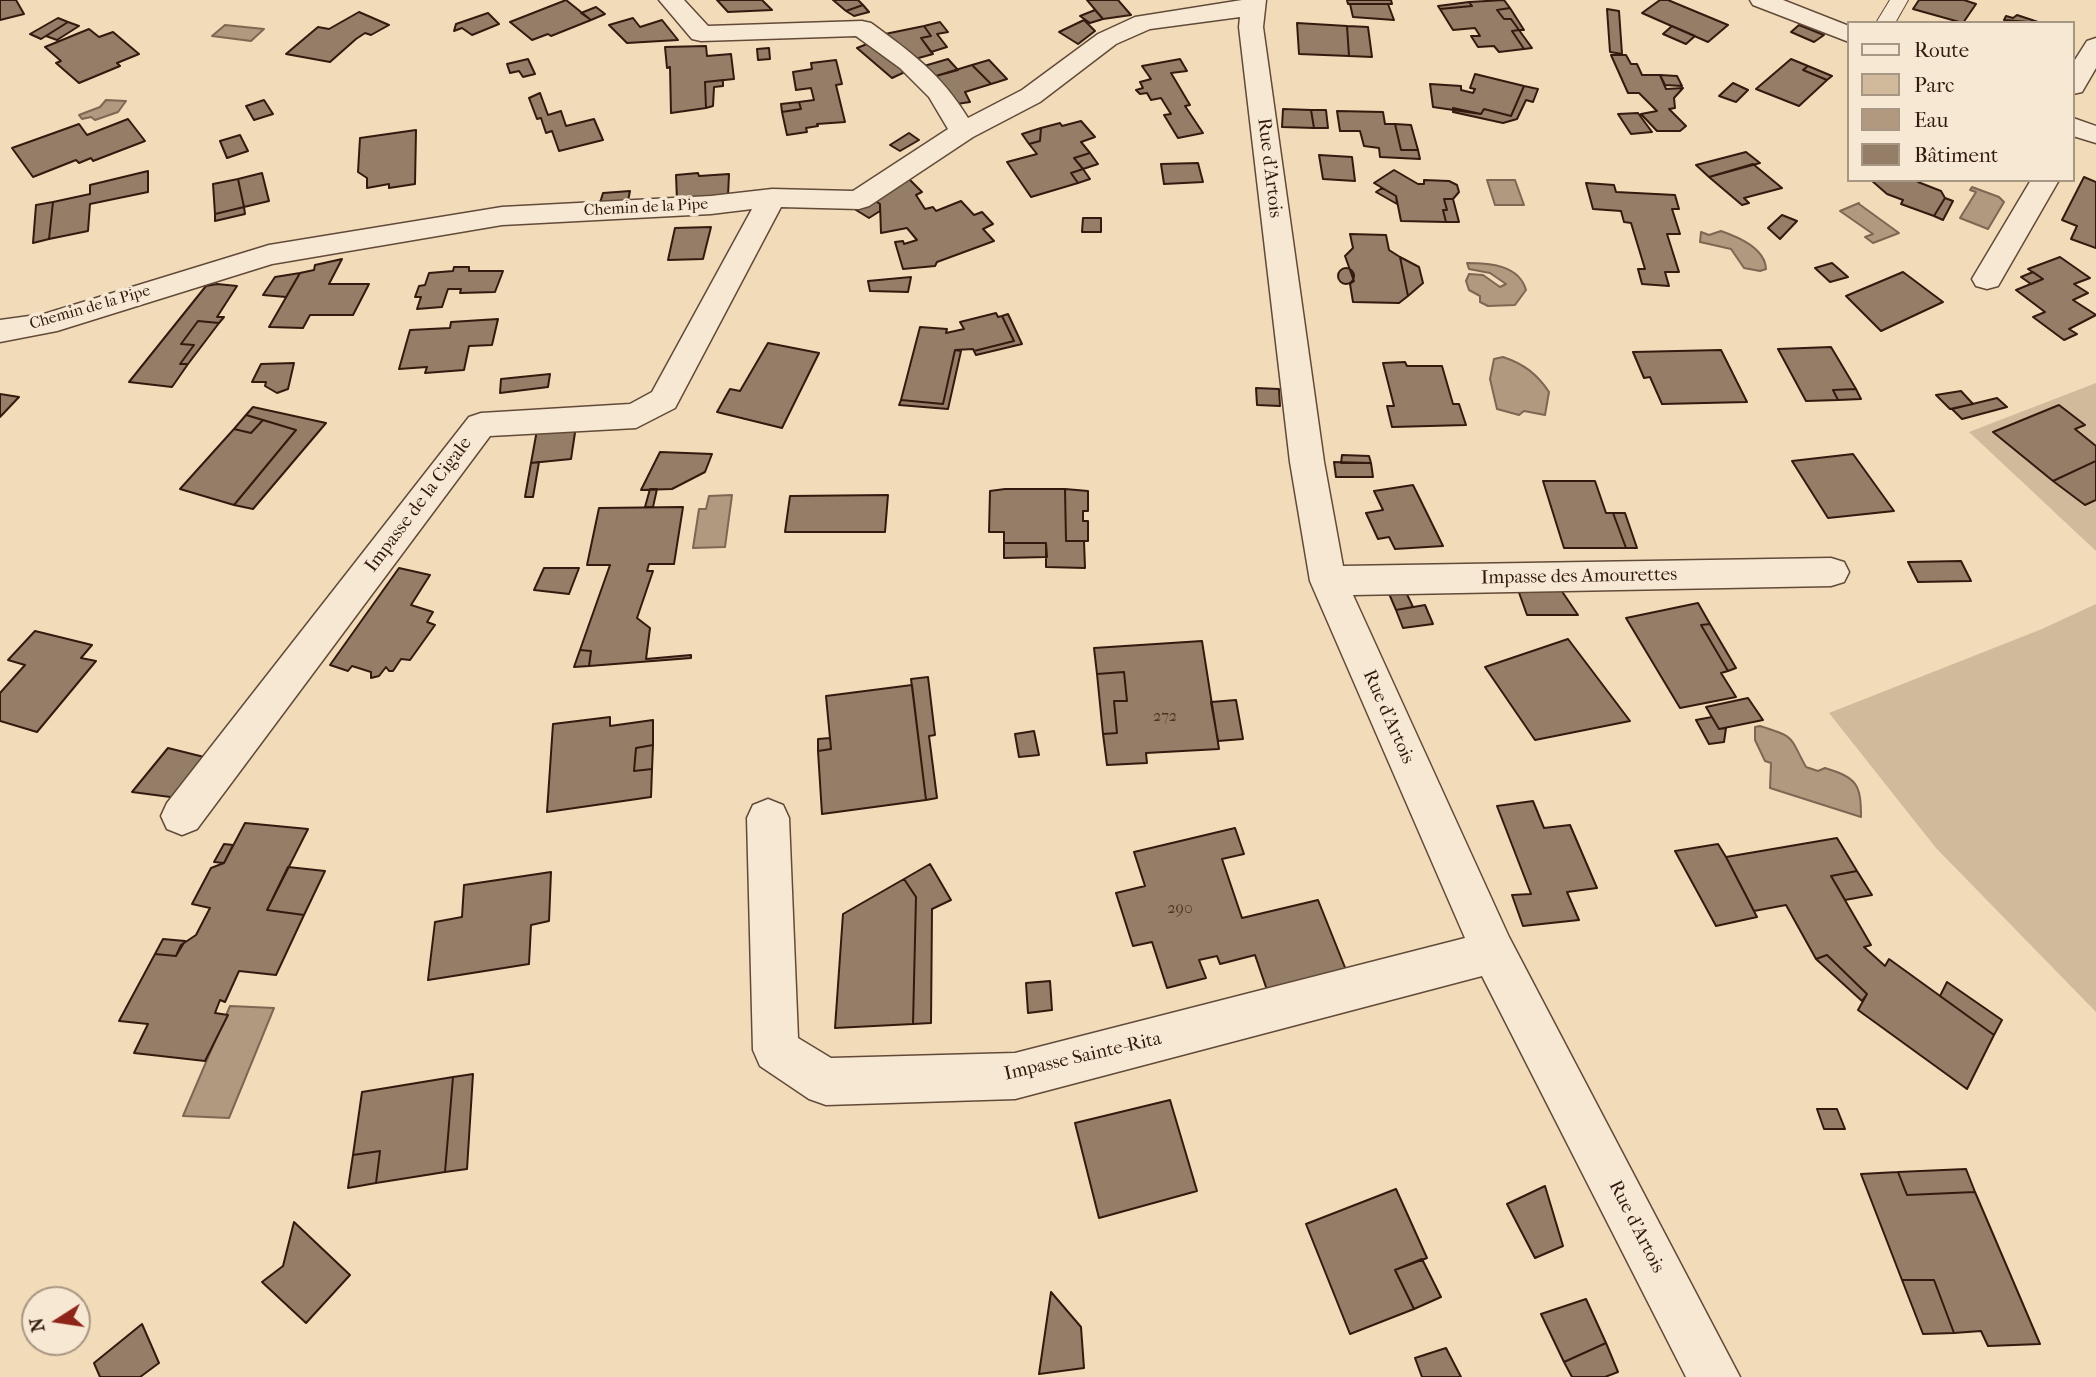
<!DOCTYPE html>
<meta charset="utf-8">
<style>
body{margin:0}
#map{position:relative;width:2096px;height:1377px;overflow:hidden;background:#f1dbb9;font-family:"IM FELL French Canon",serif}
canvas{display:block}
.legend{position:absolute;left:1847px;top:21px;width:228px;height:161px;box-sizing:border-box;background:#f6e8d2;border:2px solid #a89684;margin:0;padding:9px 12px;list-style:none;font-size:21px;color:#321a0e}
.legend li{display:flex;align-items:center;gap:14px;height:35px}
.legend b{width:35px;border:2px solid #a89684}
.north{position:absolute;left:21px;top:1286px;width:70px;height:70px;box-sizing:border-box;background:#f6e8d2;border:2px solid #a89684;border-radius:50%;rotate:258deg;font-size:19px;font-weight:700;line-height:28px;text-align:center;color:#321a0e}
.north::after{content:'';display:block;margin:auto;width:24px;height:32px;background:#8f2418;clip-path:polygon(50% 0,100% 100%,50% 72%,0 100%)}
</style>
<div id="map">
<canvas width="2096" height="1377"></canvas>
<ul class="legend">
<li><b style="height:9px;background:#f6e8d2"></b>Route</li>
<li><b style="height:19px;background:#d1ba9c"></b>Parc</li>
<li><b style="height:19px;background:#b0997f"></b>Eau</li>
<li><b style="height:19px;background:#957e67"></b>Bâtiment</li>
</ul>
<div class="north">N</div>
</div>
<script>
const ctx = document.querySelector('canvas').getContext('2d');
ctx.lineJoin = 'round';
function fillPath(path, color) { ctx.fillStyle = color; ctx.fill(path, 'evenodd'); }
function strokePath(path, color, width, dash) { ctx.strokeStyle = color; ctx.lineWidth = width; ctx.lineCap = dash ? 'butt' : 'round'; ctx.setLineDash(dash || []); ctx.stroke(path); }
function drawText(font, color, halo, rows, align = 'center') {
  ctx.font = font + ' "IM FELL French Canon",serif'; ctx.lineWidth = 7; ctx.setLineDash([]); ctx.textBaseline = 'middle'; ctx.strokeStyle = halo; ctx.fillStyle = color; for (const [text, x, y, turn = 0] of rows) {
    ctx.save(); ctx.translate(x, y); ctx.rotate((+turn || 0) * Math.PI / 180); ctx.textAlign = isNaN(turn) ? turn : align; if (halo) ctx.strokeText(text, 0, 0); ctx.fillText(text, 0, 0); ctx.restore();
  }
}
fillPath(new Path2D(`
 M2096,383V551L1969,432Z
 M2096,604V1012L1936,848L1829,713L2042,629Z`), '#d1ba9c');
const water = new Path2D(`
 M225,25L264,29L251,41L212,36Z
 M106,100L126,101L118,112L95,120L91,117L82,119L79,115L100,107Z
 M1487,180H1515L1524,205H1495Z
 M1972,187L1999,197L2004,202L1988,229L1960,218L1976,192L1970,190Z
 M1859,203V204L1899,233L1873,243L1865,237L1873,234L1840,211Z
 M1721,231C1738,237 1765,248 1766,269L1760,271L1744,268L1731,249L1700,242L1701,232L1709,235Z
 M1467,263C1490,263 1519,265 1526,290L1515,305L1488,306L1480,302V296L1469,290L1466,281L1469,274L1483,275L1500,287L1506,284L1490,273L1469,269Z
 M1503,357C1524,364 1537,374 1549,392L1545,415L1524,411L1519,415L1497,409L1490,379L1494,359Z
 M732,495L725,547L693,548L699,509H706L709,496Z
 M1760,726C1796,737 1789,736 1806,767L1818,771L1825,768C1857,778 1861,784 1861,817L1770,788L1771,763L1765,761L1755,740V727Z
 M230,1006L274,1008L229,1118L183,1116Z`);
fillPath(water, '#b0997f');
strokePath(water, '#7e6652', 2);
const building = new Path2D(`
 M0,0H16L24,14L0,20Z
 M566,0L591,20L551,36L548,34L532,40L510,22Z
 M717,0H762L772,10L728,12Z
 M833,0H858L863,5L846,11Z
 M1087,0H1118L1131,15L1103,19Z
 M1347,0H1391L1392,4H1348Z
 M1504,0L1510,8L1497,10L1504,19H1511L1519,30L1512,31L1524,49L1499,52L1494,46L1478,47L1471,36H1480L1475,28L1453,30L1440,9L1472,6L1469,2Z
 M1660,0H1668L1728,25L1708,42L1642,13Z
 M1919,0H1964L1976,4L1963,23L1913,9Z
 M1469,2L1472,6L1440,9L1438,6Z
 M1350,4H1388L1394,20L1353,17Z
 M863,5L869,12L854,16L846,11Z
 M596,7L605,14L591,20L581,13Z
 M1510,8L1524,30H1519L1511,19H1504L1497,10Z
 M1607,9L1619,11L1622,54L1610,52Z
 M1095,10L1103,19L1090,23L1080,16Z
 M359,12L389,25L371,35L365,33L356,39L330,62L286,54L318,27L329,29Z
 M488,13L499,24L472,35L462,28L454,31L456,24Z
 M2017,15L2041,23L2004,20L2006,16L2013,18Z
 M58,18L68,22L41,39L30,34Z
 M633,18L640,27L662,20L678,40L627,43L609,25Z
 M1084,20L1095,31L1078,44L1059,32Z
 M68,22L79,26L57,40L46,36Z
 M940,22L948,32L937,34L947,47L931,52L921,38L931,36L924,26Z
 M1297,23L1347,26L1349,56L1299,54Z
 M1799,25L1824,35L1814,42L1791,32Z
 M924,26L931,36L921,38L933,54L915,59L885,34Z
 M1347,26L1368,27L1372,57L1349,56Z
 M1672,26L1695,36L1686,44L1663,34Z
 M89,29L99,37L113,32L139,54L117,63L120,66L79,83L56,63L61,61L45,47Z
 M1519,30L1532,48L1524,49L1512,31Z
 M872,42L907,71L892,78L857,48Z
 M706,46L707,56L731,54L734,79L705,82L706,108L671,113L670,67L667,68L665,47Z
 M769,48L770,59L758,60L757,49Z
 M1611,55H1626L1631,64H1637L1642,75H1660L1666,89L1683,88L1674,98L1675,108L1669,109L1686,126L1680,131H1657L1641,114L1657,111L1639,93H1628Z
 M528,59L535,74L523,77L519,71L510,73L507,64Z
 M948,59L958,70L936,76L924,66Z
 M1180,59L1187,71L1171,73L1190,105L1185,106L1203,133L1178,138L1164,115L1171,114L1161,98L1151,100L1147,93L1140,94L1136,90L1143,88L1140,82L1151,79L1142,66Z
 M1791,59L1808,66L1803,70L1827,80L1799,106L1756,89Z
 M836,60L842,84L836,85L845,122L817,124L818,126L806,128L807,132L787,135L782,112L801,109L799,102L814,100L811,88L796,90L793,72L812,69L811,63Z
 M989,60L1007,79L991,84L972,65Z
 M972,65L991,84L965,92L970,102L957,104L936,76Z
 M1808,66L1832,76L1827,80L1803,70Z
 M1475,74L1524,86L1511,116L1484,109L1481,114L1433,107L1430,84L1461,86V90L1473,93L1475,89L1470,88Z
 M1660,75L1677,76L1682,86L1665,85Z
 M723,80V86L714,87L713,106L706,108L705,82Z
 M1733,83L1748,90L1736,102L1719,96Z
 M1524,86L1538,89L1533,102L1526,100L1517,119L1503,123L1453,112V108L1481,114L1484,109L1511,116Z
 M540,93L548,115L561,111L566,126L594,119L603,140L559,151L552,131L546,133L541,118L537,119L529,98Z
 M264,100L273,114L254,120L246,106Z
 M799,102L801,109L782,112L781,104Z
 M1283,109L1311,110L1314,128L1282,127Z
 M1311,110H1326L1328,128H1314Z
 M1337,111L1383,112L1385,124H1395L1401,150H1418L1420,159L1380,157L1379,148L1364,146L1360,131H1340Z
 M1638,113L1652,132L1631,134L1618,114Z
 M128,119L145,141L93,161L91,158L79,163L76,160L33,177L12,148L79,124L87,135Z
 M1081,121L1095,137L1081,142L1090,153L1074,158L1083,169L1071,173L1078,183L1031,197L1007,162L1037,154L1029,144L1040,141L1041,128L1060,123L1062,126Z
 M1395,124L1411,125L1418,150H1401Z
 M1041,128L1040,141L1029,144L1022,134Z
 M416,130L415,184L389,188V184L367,188V178L358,172L360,138Z
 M909,133L919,140L900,151L890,145Z
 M240,135L248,151L227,158L220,141Z
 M1746,152L1760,163L1709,177L1696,165Z
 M1090,153L1098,164L1083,169L1074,158Z
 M1319,155L1352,157L1355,181L1323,179Z
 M1198,163L1203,182L1164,184L1161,164Z
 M1753,164L1782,188L1744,198L1749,203L1742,205L1709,177Z
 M1083,169L1090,179L1078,183L1071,173Z
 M1394,170L1418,184H1424V180L1449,181L1457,185L1459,192L1453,199H1444L1447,210H1443L1446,222L1401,221L1396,196L1374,183Z
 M148,171V192L90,204L88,231L49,239L53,202L90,194V185Z
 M262,173L269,201L244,207L238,179Z
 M698,173L699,176L729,174L728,196L677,200L676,175Z
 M906,176L922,192L916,195L925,209L933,207L936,211L961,201L974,215L982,212L993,224L983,229L994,241L937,262L935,266L903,269L895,242L903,241L904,244L917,240L907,228L881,233L880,204L872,199Z
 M2084,177L2096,182V248L2071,239L2077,226L2062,220Z
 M238,179L244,207L215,214L213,184Z
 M1871,180H1920L1918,182L1941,191L1945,198L1934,216L1901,204L1903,200L1887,194Z
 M1586,183L1614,185L1616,192L1675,195L1679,209H1672L1680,234H1667L1679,272H1665L1669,286L1642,284L1638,269H1645L1631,223L1624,222L1621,211L1593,209Z
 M1382,188L1396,196L1397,204L1376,192Z
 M630,191L628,201L600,203L603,193Z
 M1945,198L1953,201L1943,220L1934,216Z
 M872,199L880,204V211L869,218L856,210Z
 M1444,199H1453L1459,222H1446L1443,210H1447Z
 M53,202L49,239L33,243L36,205Z
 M244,207L245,214L215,221V214Z
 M1782,215L1797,221L1780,239L1768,228Z
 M1083,218H1101V232H1082Z
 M711,227L703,259L668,260L675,228Z
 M1350,234L1386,235L1389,250L1400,257L1408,296L1399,303L1353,302L1350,284L1354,281L1345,256L1353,248Z
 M1400,257L1419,267L1423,283L1408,296Z
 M2060,257L2090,278L2074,284L2088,293L2073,300L2096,315L2069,329L2077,334L2064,340L2033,317L2045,312L2016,290L2043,279L2028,269Z
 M342,259L329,284H369L353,315H310L303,328L269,327L300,273L314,270L315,265Z
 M1832,263L1848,277L1830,282L1815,268Z
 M454,267H469V271H503L495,292L460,293L461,289H448L442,307L417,309L421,297H415L419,286L425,285L429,273L453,271Z
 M1338 276a8 8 0 1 1 16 0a8 8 0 1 1-16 0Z
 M1903,272L1943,302L1881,331L1846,296Z
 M2033,272L2043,279L2031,284L2021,277Z
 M300,273L286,297L263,295L275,277Z
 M911,277L908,292L870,291L868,281Z
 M217,284L237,286L217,317H224L219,323L198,321L181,344L194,345L180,364H188L172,387L129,382L206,286Z
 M996,313L998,317L1002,316L1014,341L974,351L973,349L955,350L943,404L901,400L920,327L947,329L946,333L964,329L960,322Z
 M1008,314L1022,344L976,355L974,351L1014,341L1002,316Z
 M498,319L492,345L469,346L464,370L425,373L427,367L399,369L410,330L450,328L451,322Z
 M198,321L219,323L188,364H180L194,345L181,344Z
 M768,343L819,353L782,428L717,412L730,389L740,391Z
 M1831,347L1856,389L1833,390L1838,400L1806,401L1778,349Z
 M955,350L961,351L948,409L899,405L901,400L943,404Z
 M1721,350L1747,402L1662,404L1650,377L1644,378L1633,352Z
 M1405,362L1407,366H1442L1453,404H1459L1466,425L1392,427L1387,406H1394L1383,363Z
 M294,363L288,389L277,393L265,386L266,382H252L261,364Z
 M550,374L548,387L500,393L501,379Z
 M1256,388L1279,389L1280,406L1257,405Z
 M1856,389L1861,399L1838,400L1833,390Z
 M1961,391L1973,404L1950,409L1936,395Z
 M0,394L19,397L0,417Z
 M1997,398L2007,407L1962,419L1952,409Z
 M2059,405L2085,425L2075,429L2096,446V461L2053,481L1993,432Z
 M253,407L326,423L253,509L234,505L296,430L246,415Z
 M246,415L263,420L251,433L234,429Z
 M263,420L296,430L234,505L180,489L234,429L251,433Z
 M576,426L571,459L531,463L537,430Z
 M660,452L712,454L705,472L672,489L641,490Z
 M1853,454L1894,511L1828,518L1792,461Z
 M1342,455L1369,456L1371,463H1341Z
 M2096,461V500L2085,505L2053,481Z
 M539,462L533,497H525L531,463Z
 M1334,462L1371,463L1373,477H1336Z
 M1543,481H1595L1606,513H1613L1626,548H1564Z
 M1413,485L1443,546L1395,549L1389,537L1378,539L1366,513L1383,510L1374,491Z
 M650,489H657L653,507H645Z
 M1005,489H1065L1066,541H1084L1085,568L1046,567V543H1004V532H989L990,491Z
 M1065,489L1088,491V511H1083V521H1088V541H1066Z
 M888,495L885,532H785L790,496Z
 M683,507L674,564H649L647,571H653L637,618L650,628L646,659L691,655V658L589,666L591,651L580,650L610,565H587L599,508Z
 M1613,513H1625L1637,548H1626Z
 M1004,543H1046L1047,557L1004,558Z
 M1961,561L1971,581L1918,582L1908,562Z
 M399,568L430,575L411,605L433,612L427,622L435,625L410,660L401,659L393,671H389L386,667L379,676L371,678V672L352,666L348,671L330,665Z
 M544,568H579L569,594L534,590Z
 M1517,587H1559L1578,615H1527Z
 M1404,588L1413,607L1396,610L1387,589Z
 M1698,603L1710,624L1701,625L1728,671L1721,673L1736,697L1680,708L1626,618Z
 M1425,605L1433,624L1403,628L1396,610Z
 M1710,624L1736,668L1728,671L1701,625Z
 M35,631L92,645L81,658L96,661L37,732L0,721V693L25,665L8,660Z
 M1568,639L1630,721L1535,740L1485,667Z
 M1202,641L1219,749L1146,753L1147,763L1107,765L1103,734L1117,733L1114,701H1127L1124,672L1097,674L1094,648Z
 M580,650L591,651L589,666L574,667Z
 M1124,672L1127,701H1114L1117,733L1103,734L1097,674Z
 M928,677L935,735L929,736L937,798L926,800L911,679Z
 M912,685L926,800L822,814L818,751L831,749L826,696Z
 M1748,698L1763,720L1719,729L1706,707Z
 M1236,700L1243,739L1218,741L1211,702Z
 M610,717V726L653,720V745L636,748L634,771L652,769L651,797L547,812L553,724Z
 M1712,717L1719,729L1726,728L1724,742L1709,744L1696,720Z
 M1034,731L1039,755L1019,757L1015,734Z
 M830,738L831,749L818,751V739Z
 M653,745L652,769L634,771L636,748Z
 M168,748L208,758L178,798L132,792Z
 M1533,801L1544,828L1570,825L1597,888L1567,892L1579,920L1523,926L1512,895L1531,894L1497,806Z
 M245,823L308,829L267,910L304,915L276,975L239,971L225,1002L220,1000L215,1013L228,1015L205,1061L134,1053L148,1024L119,1021L155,954L176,956L181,945L196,935L210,908L192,904L211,868L224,863Z
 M1235,828L1244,854L1222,859L1242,918L1318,900L1346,970L1267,990L1255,955L1220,964L1217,956L1199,960L1206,978L1167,988L1152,942L1133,946L1116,893L1145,886L1134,852Z
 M1837,838L1857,871L1831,876L1871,945L1864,947L1885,966L1889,959L1994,1035L1967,1089L1858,1010L1867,994L1827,955L1816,959L1786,905L1754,911L1726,857Z
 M224,844L233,845L224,863L214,862Z
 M1718,844L1726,857L1757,917L1716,926L1675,851Z
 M930,864L951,900L932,909L931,1023L913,1024L916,897L904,879Z
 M288,867L325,871L304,915L267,910Z
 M1857,871L1872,895L1845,900L1831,876Z
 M551,872L549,921L531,925L529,964L428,980L435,922L462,917L464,885Z
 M904,879L916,897L913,1024L835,1028L843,914Z
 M163,939L185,941L176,956L155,954Z
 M1827,955L1867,994L1862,1001L1816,959Z
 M1050,981L1052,1010L1028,1013L1026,983Z
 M1947,982L2002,1020L1994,1035L1940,996Z
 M473,1074L467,1169L445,1172L453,1077Z
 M453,1077L445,1172L376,1183L380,1151L353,1155L362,1092Z
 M1170,1100L1197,1191L1099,1218L1075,1123Z
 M1817,1109H1837L1845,1129H1824Z
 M380,1151L376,1183L348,1188L353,1155Z
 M1966,1169L1975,1192L1907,1195L1898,1172Z
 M1898,1172L1907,1195L1975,1192L2040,1344L1988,1346L1981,1331L1954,1333L1934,1280H1902L1861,1174Z
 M1545,1186L1563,1246L1535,1258L1507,1204Z
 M1396,1189L1427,1258L1395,1270L1414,1309L1350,1334L1306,1224Z
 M294,1222L350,1275L306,1323L262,1282L283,1266Z
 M1422,1259L1441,1297L1414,1309L1395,1270Z
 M1902,1280H1934L1954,1333L1923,1334Z
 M1051,1292L1081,1327L1084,1368L1039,1374Z
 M1586,1299L1606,1343L1564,1362L1541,1314Z
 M142,1324L159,1363L140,1377H100L94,1363Z
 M1606,1343L1618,1372L1605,1377H1572L1564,1362Z
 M1446,1348L1461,1377H1422L1415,1358Z`);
fillPath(building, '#957e67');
strokePath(building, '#321a0e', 2);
const service = new Path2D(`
 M1890,0H1908L1895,23H1876Z`);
const minor = new Path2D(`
 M659,0H684L708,26L862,21L871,23C912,53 941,74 968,118L1022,90L1098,34L1135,17L1242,0H1266L1263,27L1324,462L1343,566L1831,558L1844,562L1849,572L1844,582L1831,586L1353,595L1509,937L1740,1377H1686L1482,976L1015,1099L826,1105L809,1099L760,1066L753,1050L747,818L753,805L768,799L783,805L789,818L798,1038L831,1058L1015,1053L1465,938L1310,581L1290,462L1239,27L1240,17L1150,29L1116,44L1040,102L973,137L869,206L859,209L781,207L675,408L636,428L490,436L197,829L182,835L167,829L161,816L167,803L469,417L481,413L630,404L652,392L752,209L711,214L502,225L272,264L57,331L0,342V320L44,314L269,245L502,207L711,196L772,189L853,191L948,129L929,97L900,68L856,36L701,41L692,39Z
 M1750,0H1783L1849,26V42L1753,5Z
 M2096,38V68L2082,92L2073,94V63L2087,41Z
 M2073,118L2096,126V143L2073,136Z
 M2031,180H2059L1998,286L1987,289L1976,286L1972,279Z`);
strokePath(service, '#624a39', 2);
strokePath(minor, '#624a39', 3);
fillPath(service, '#f6e8d2');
fillPath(minor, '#f6e8d2');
drawText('16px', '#321a0e', '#f6e8d2', [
 ["Chemin de la Pipe",646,208,-3],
 ["Chemin de la Pipe",90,308,-16]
]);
drawText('16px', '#4b3324', null, [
 ["272",1165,717],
 ["290",1180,909]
]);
drawText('19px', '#321a0e', '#f6e8d2', [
 ["Rue d'Artois",1269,168,83],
 ["Impasse de la Cigale",419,505,-53],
 ["Impasse des Amourettes",1579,577,-1],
 ["Rue d'Artois",1388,717,66],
 ["Impasse Sainte-Rita",1083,1057,-13],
 ["Rue d'Artois",1636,1227,63]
]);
</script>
